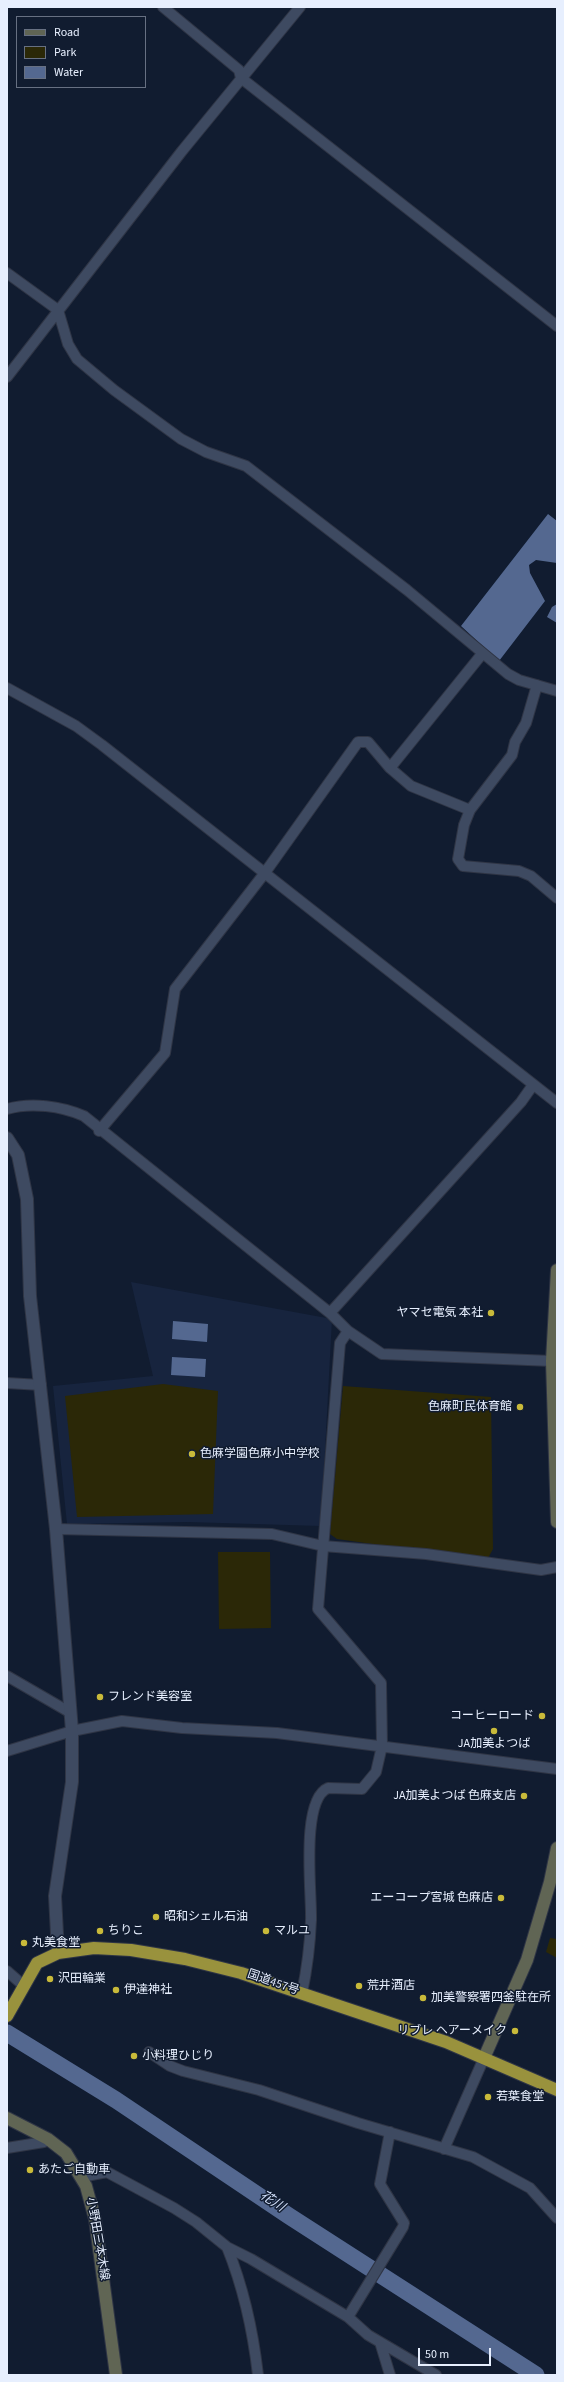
<!DOCTYPE html>
<meta charset="utf-8">
<style>
body{margin:0}
#map{position:relative;width:564px;height:2382px;overflow:hidden;background:#111c30;font-family:"Source Sans 3",sans-serif}
canvas{display:block}
.frame{position:absolute;inset:0;border:8px solid #e7effe;pointer-events:none}
.legend{position:absolute;left:16px;top:16px;width:130px;height:72px;box-sizing:border-box;background:#111c30;border:1px solid #677082;margin:0;padding:5px 7px;list-style:none;font-size:12px;color:#e7effe}
.legend li{display:flex;align-items:center;gap:8px;height:20px}
.legend b{width:20px;border:1px solid #677082}
.scale{position:absolute;left:418px;top:2348px;width:73px;height:18px;box-sizing:border-box;border:2px solid #e7effe;border-top:0;padding-left:5px;font-size:12px;line-height:14px;white-space:nowrap;color:#e7effe;-webkit-text-stroke:3px #111c30;paint-order:stroke}
</style>
<div id="map">
<canvas width="564" height="2382"></canvas>
<div class="frame"></div>
<ul class="legend">
<li><b style="height:5px;background:#606554"></b>Road</li>
<li><b style="height:11px;background:#2b2807"></b>Park</li>
<li><b style="height:11px;background:#546890"></b>Water</li>
</ul>
<div class="scale">50 m</div>
</div>
<script>
const ctx = document.querySelector('canvas').getContext('2d');
ctx.lineJoin = 'round';
function fillPath(path, color) { ctx.fillStyle = color; ctx.fill(path, 'evenodd'); }
function strokePath(path, color, width, dash) { ctx.strokeStyle = color; ctx.lineWidth = width; ctx.lineCap = dash ? 'butt' : 'round'; ctx.setLineDash(dash || []); ctx.stroke(path); }
function drawText(font, color, halo, rows, align = 'center') {
  ctx.font = font + ' "Source Sans 3","Noto Sans JP",sans-serif'; ctx.lineWidth = 3; ctx.setLineDash([]); ctx.textBaseline = 'middle'; ctx.strokeStyle = halo; ctx.fillStyle = color; for (const [text, x, y, turn = 0] of rows) {
    ctx.save(); ctx.translate(x, y); ctx.rotate((+turn || 0) * Math.PI / 180); ctx.textAlign = isNaN(turn) ? turn : align; if (halo) ctx.strokeText(text, 0, 0); ctx.fillText(text, 0, 0); ctx.restore();
  }
}
fillPath(new Path2D(`
 M131,1282L332,1319L321,1526L188,1522L67,1524L53,1386L153,1376Z`), '#17243e');
fillPath(new Path2D(`
 M163,1384L218,1391L213,1514L77,1517L65,1396Z
 M343,1386L491,1397L493,1549L487,1560L337,1539L330,1534Z
 M218,1552H270L271,1628L219,1629Z
 M550,1938L557,1939V1958L546,1952Z`), '#2b2807');
fillPath(new Path2D(`
 M548,514L557,521V563L536,560L529,565L530,573L545,601L499,661L461,626Z
 M557,604V623L547,617L552,607Z
 M173,1321L208,1324L207,1342L172,1339Z
 M172,1357L206,1359L205,1377L171,1375Z`), '#546890');
strokePath(new Path2D(`
 M7,2033L116,2100L289,2216L536,2375`), '#546890', 17);
const minor = new Path2D(`
 M163,7L239,70L241,78L557,326
 M7,273L58,310
 M58,310L68,344L77,359L114,390L181,439L206,452L246,466L407,590L508,674L519,680L557,691
 M7,377L182,151L300,7
 M537,685L526,723L515,742L512,755L470,810L464,825L458,859L463,866L519,871L531,876L557,898
 M7,688L76,726L102,745L557,1103
 M390,768L482,654
 M7,1109C31,1102 61,1106 84,1116L330,1313L348,1331L382,1354L552,1361
 M99,1131L165,1053L175,989L264,874L358,742H368L390,768L411,786L470,810
 M330,1313L521,1102L533,1085
 M7,1383L41,1385
 M56,1529L272,1534L323,1546L426,1554L541,1570L557,1567
 M7,1676L71,1713
 M7,1751L72,1731L122,1721L182,1728L277,1733L557,1769
 M7,1971L24,1986
 M302,1993C307,1969 310,1945 311,1920C312,1894 300,1800 328,1788L362,1789L376,1772L382,1746L381,1683L318,1609L340,1343L348,1331
 M149,2052L170,2066L183,2071L259,2090L358,2123L473,2157L530,2188L557,2218
 M7,2148L44,2142L48,2139
 M444,2149L484,2058
 M81,2177L107,2172L174,2208L196,2222L227,2247L251,2259L348,2317L368,2335L436,2375
 M227,2247C244,2289 253,2331 258,2375
 M348,2317L403,2227L404,2223L380,2184L390,2132
 M380,2342L390,2375`);
const tertiary = new Path2D(`
 M7,1138L18,1155L27,1199L30,1296L56,1529L72,1731V1782L55,1896L58,1953`);
const secondary = new Path2D(`
 M557,1270L552,1361L557,1522
 M484,2058L527,1960L550,1882L557,1848
 M7,2118L48,2139L66,2153L86,2186L95,2219L116,2375`);
const trunk = new Path2D(`
 M7,2016L37,1963L58,1953L94,1948L131,1950L185,1959L241,1973L446,2042L557,2090`);
strokePath(minor, '#2f3545', 12);
strokePath(tertiary, '#2f3545', 14);
strokePath(secondary, '#2f3545', 14);
strokePath(trunk, '#2f3545', 14);
strokePath(minor, '#3e4a61', 10);
strokePath(tertiary, '#3e4a61', 12);
strokePath(secondary, '#606554', 12);
strokePath(trunk, '#99923d', 12);
for (const [x, y, r, color] of [
 [491,1313,4,"#c9ba3a"],
 [520,1407,4,"#c9ba3a"],
 [192,1454,4,"#c9ba3a"],
 [100,1697,4,"#c9ba3a"],
 [542,1716,4,"#c9ba3a"],
 [494,1731,4,"#c9ba3a"],
 [524,1796,4,"#c9ba3a"],
 [501,1898,4,"#c9ba3a"],
 [156,1917,4,"#c9ba3a"],
 [100,1931,4,"#c9ba3a"],
 [266,1931,4,"#c9ba3a"],
 [24,1943,4,"#c9ba3a"],
 [50,1979,4,"#c9ba3a"],
 [359,1986,4,"#c9ba3a"],
 [116,1990,4,"#c9ba3a"],
 [423,1998,4,"#c9ba3a"],
 [515,2031,4,"#c9ba3a"],
 [134,2056,4,"#c9ba3a"],
 [488,2097,4,"#c9ba3a"],
 [30,2170,4,"#c9ba3a"]
]) { const dot = new Path2D(); dot.arc(x, y, r, 0, 2 * Math.PI); ctx.fillStyle = color; ctx.fill(dot); strokePath(dot, '#111c30', 1.5); }
drawText('12px', '#e7effe', '#111c30', [
 ["ヤマセ電気 本社",483,1313,"right"],
 ["色麻町民体育館",512,1407,"right"],
 ["色麻学園色麻小中学校",200,1454],
 ["フレンド美容室",108,1697],
 ["コーヒーロード",534,1716,"right"],
 ["JA加美よつば",494,1744,"center"],
 ["JA加美よつば 色麻支店",516,1796,"right"],
 ["エーコープ宮城 色麻店",493,1898,"right"],
 ["昭和シェル石油",164,1917],
 ["ちりこ",108,1931],
 ["マルユ",274,1931],
 ["丸美食堂",32,1943],
 ["沢田輪業",58,1979],
 ["荒井酒店",367,1986],
 ["伊達神社",124,1990],
 ["加美警察署四釜駐在所",431,1998],
 ["リブレ ヘアーメイク",507,2031,"right"],
 ["小料理ひじり",142,2056],
 ["若葉食堂",496,2097],
 ["あたご自動車",38,2170]
], 'left');
drawText('12px', '#e7effe', '#111c30', [
 ["国道457号",273,1983,19],
 ["小野田三本木線",97,2239,80]
]);
drawText('italic 13px', '#d2e0fa', '#111c30', [
 ["花川",272,2202,33]
]);
</script>
